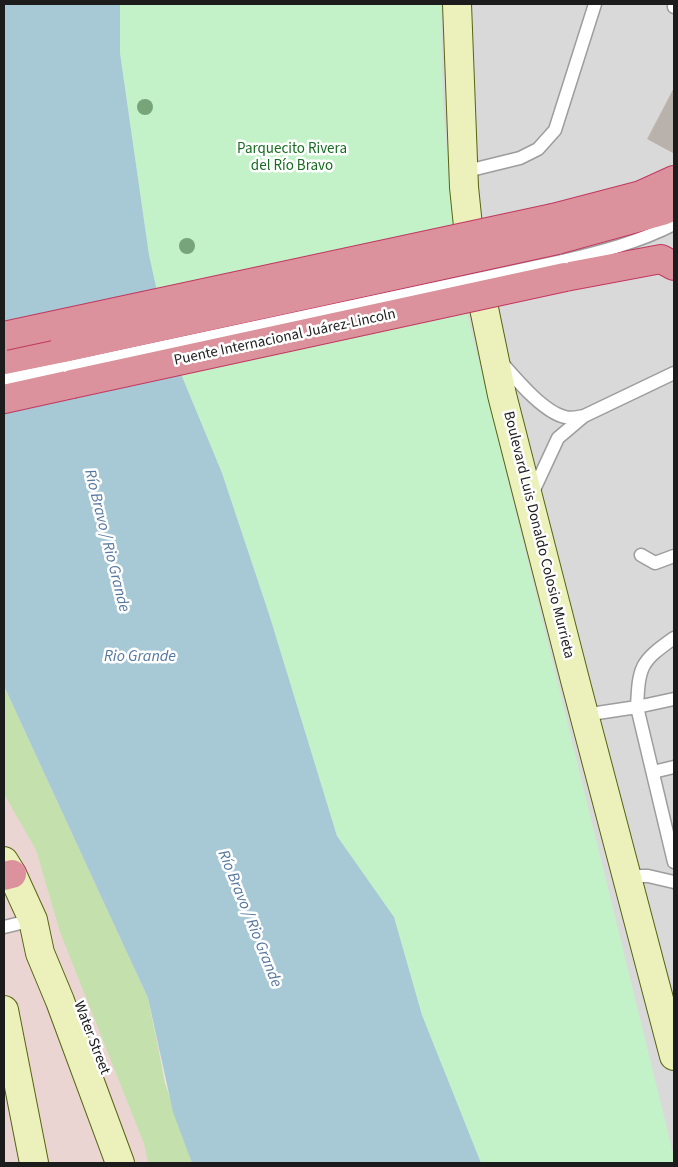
<!DOCTYPE html>
<meta charset="utf-8">
<style>
body{margin:0}
#map{position:relative;width:678px;height:1167px;overflow:hidden;background:#ece9e2;font-family:"Source Sans 3",sans-serif}
canvas{display:block}
.frame{position:absolute;inset:0;border:5px solid #1c1c1c;pointer-events:none}
</style>
<div id="map">
<canvas width="678" height="1167"></canvas>
<div class="frame"></div>
</div>
<script>
const ctx = document.querySelector('canvas').getContext('2d');
ctx.lineJoin = 'round';
function fillPath(path, color) { ctx.fillStyle = color; ctx.fill(path, 'evenodd'); }
function strokePath(path, color, width, dash) { ctx.strokeStyle = color; ctx.lineWidth = width; ctx.lineCap = dash ? 'butt' : 'round'; ctx.setLineDash(dash || []); ctx.stroke(path); }
function drawText(font, color, halo, rows, align = 'center') {
  ctx.font = font + ' "Source Sans 3",sans-serif'; ctx.lineWidth = 5; ctx.setLineDash([]); ctx.textBaseline = 'middle'; ctx.strokeStyle = halo; ctx.fillStyle = color; for (const [text, x, y, turn = 0] of rows) {
    ctx.save(); ctx.translate(x, y); ctx.rotate((+turn || 0) * Math.PI / 180); ctx.textAlign = isNaN(turn) ? turn : align; if (halo) ctx.strokeText(text, 0, 0); ctx.fillText(text, 0, 0); ctx.restore();
  }
}
fillPath(new Path2D(`
 M120,4H674V1163H481Z`), '#d9d9d9');
fillPath(new Path2D(`
 M7,693L132,961L157,1039L165,1083L192,1163H4V694Z`), '#ebd5d3');
fillPath(new Path2D(`
 M4,686L148,998L165,1083L192,1163H148L144,1144L60,932L36,850L4,794Z`), '#c4e1ad');
fillPath(new Path2D(`
 M120,4H441L443,104L457,272L674,1157V1163H481L422,1015L394,917L337,836L269,614L222,473L169,345L149,255L120,53Z`), '#c3f2c9');
fillPath(new Path2D(`
 M4,4H120V53L149,255L169,345L222,473L269,614L337,836L394,917L422,1015L481,1163H192L173,1112L148,998L4,686Z`), '#a7c8d5');
const building = new Path2D(`
 M674,89V153L648,139Z`);
fillPath(building, '#b9b2ac');
strokePath(building, '#bcb1a6', 1);
const lane = new Path2D(`
 M674,4V7
 M463,172L520,158L538,149L555,130L595,4
 M562,261C601,252 639,242 674,224
 M501,362C515,378 543,412 565,417C570,419 578,417 584,416
 M4,380L68,367
 M531,496L558,438L584,416L674,373
 M641,555L655,563L674,556
 M674,699L637,707L674,862
 M584,715L637,707C639,666 640,662 674,638
 M653,772L674,767
 M627,876H648L674,882
 M4,927L33,920`);
const secondary = new Path2D(`
 M457,4L464,187L469,236L502,395L575,680L674,1056
 M4,861L12,874L33,920L40,953L60,1001L120,1163
 M4,1010L34,1163`);
const highway = new Path2D(`
 M553,218L641,195L674,180
 M557,240L662,211L674,206
 M565,277L661,259L674,266
 M4,360L63,348
 M4,399L72,384
 M4,876L12,874`);
strokePath(lane, '#9d9d9d', 15);
strokePath(secondary, '#576411', 30);
strokePath(highway, '#c23760', 30);
strokePath(lane, '#fff', 12);
strokePath(secondary, '#ecf1bb', 28);
strokePath(highway, '#db929c', 28);
const laneBridge = new Path2D(`
 M68,367L562,261`);
const highwayBridge = new Path2D(`
 M4,336L553,218
 M63,348L557,240
 M72,384L565,277`);
strokePath(laneBridge, '#9d9d9d', 15, []);
strokePath(highwayBridge, '#c23760', 30, []);
strokePath(laneBridge, '#fff', 12);
strokePath(highwayBridge, '#db929c', 28);
ctx.fillStyle = '#77a478';
for (const [x, y] of [
 [145,107],
 [187,246]
]) { ctx.beginPath(); ctx.arc(x, y, 8, 0, 2 * Math.PI); ctx.fill(); }
drawText('15px', '#176c22', '#fff', [
 ["Parquecito Rivera",292,150],
 ["del Río Bravo",292,167]
]);
drawText('15px', '#1c1c1c', '#fff', [
 ["Puente Internacional Juárez-Lincoln",285,338,-12],
 ["Boulevard Luis Donaldo Colosio Murrieta",538,535,76],
 ["Water Street",91,1038,69]
]);
drawText('italic 16px', '#54769f', '#fff', [
 ["Río Bravo / Rio Grande",106,541,76],
 ["Rio Grande",140,657],
 ["Río Bravo / Rio Grande",249,919,68]
]);
</script>
